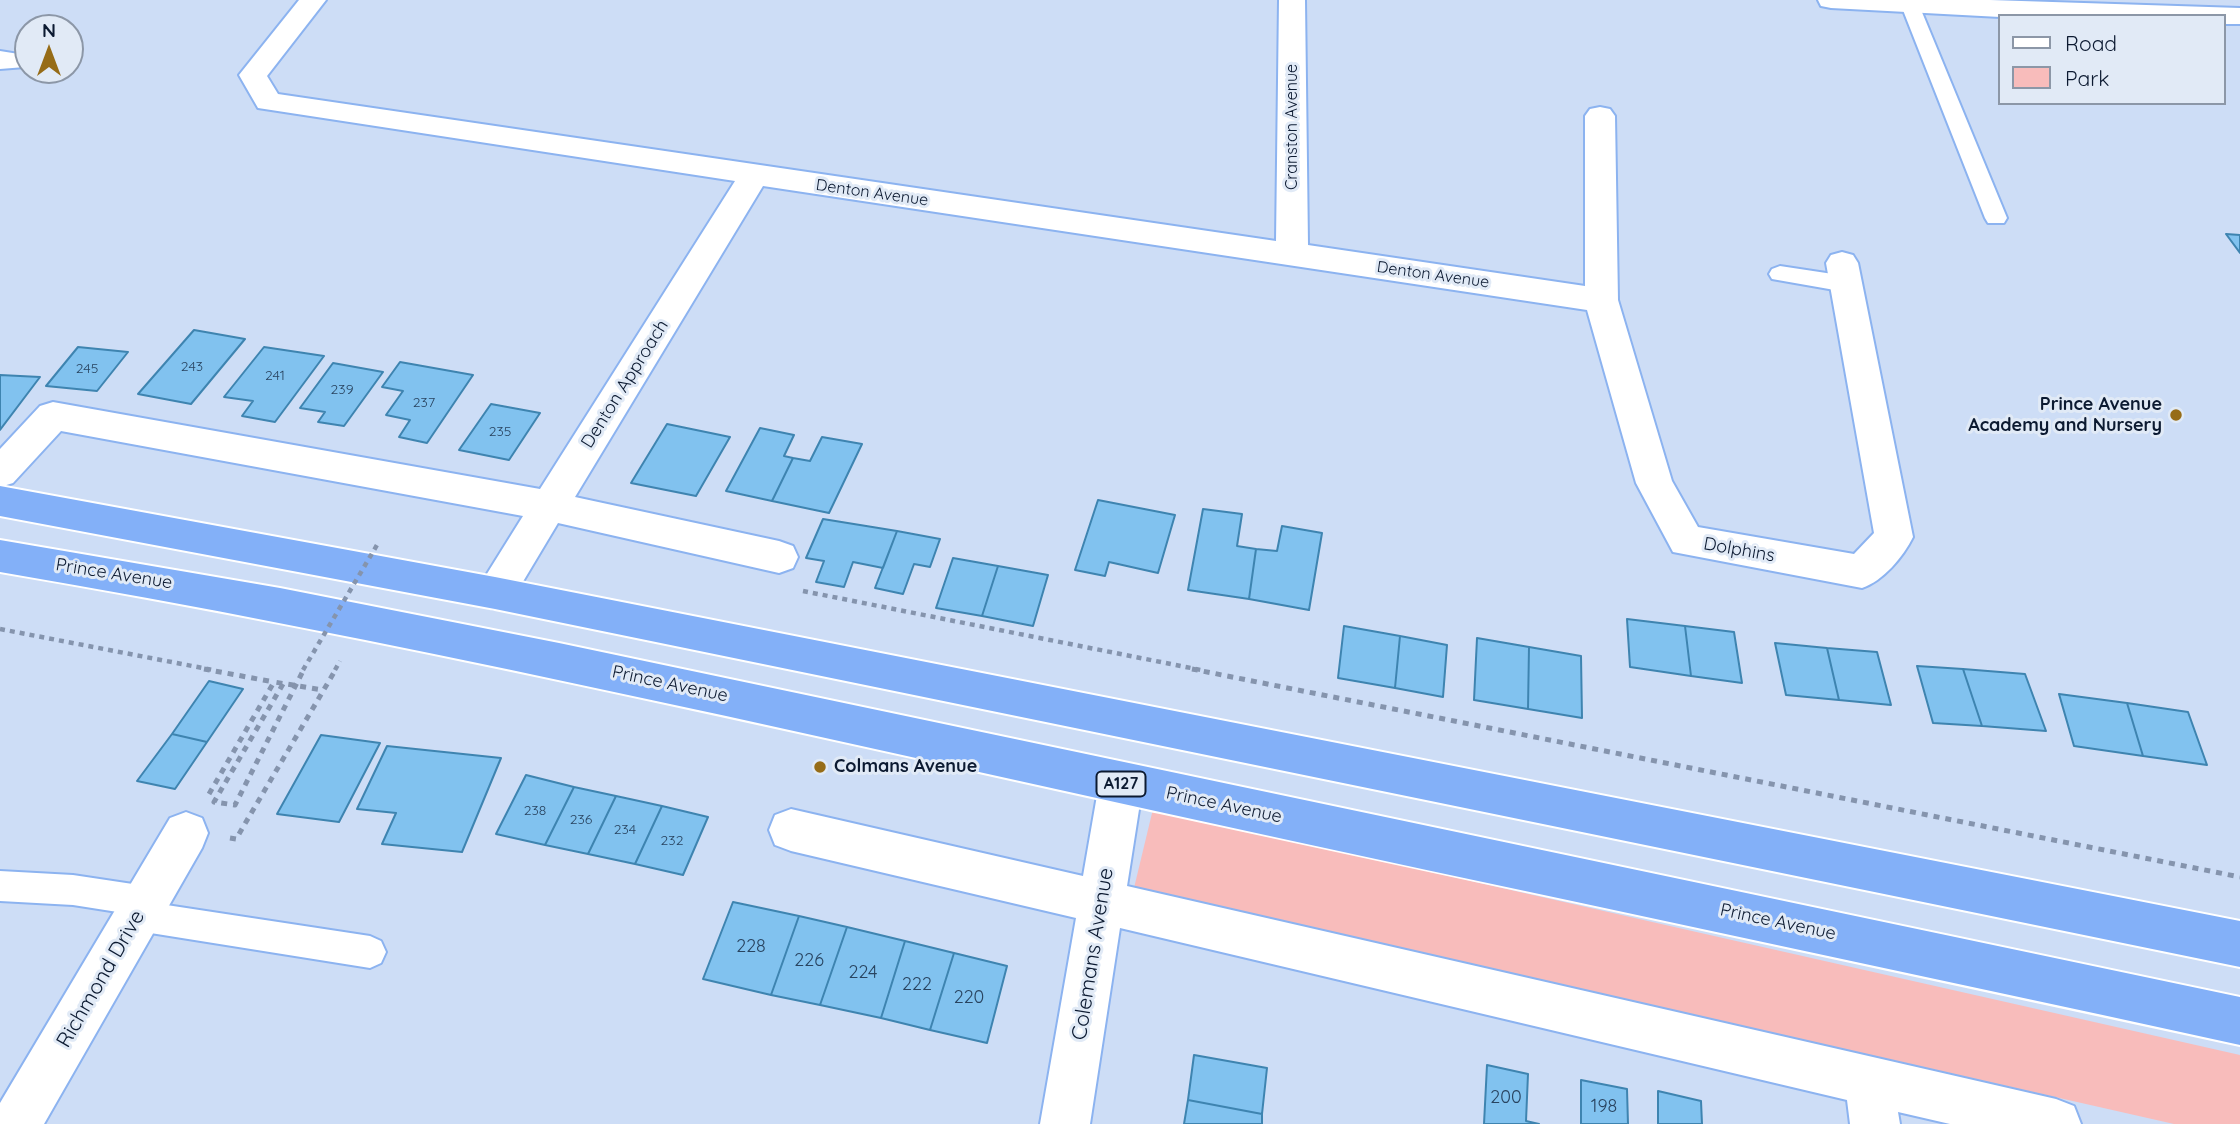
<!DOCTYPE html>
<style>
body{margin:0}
#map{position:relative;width:2240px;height:1124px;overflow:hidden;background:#cdddf6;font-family:Quicksand,sans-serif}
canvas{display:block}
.legend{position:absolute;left:1998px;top:14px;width:228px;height:91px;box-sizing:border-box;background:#e1eaf6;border:2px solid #8c97a7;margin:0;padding:9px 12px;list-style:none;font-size:21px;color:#0c1a31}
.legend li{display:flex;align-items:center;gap:14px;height:35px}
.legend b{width:35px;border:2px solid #8c97a7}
.north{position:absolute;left:14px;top:14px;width:70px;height:70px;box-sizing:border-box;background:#e1eaf6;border:2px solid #8c97a7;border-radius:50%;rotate:0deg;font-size:19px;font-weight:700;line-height:28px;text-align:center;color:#0c1a31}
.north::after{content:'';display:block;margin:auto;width:24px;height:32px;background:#966c17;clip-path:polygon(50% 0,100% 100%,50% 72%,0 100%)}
</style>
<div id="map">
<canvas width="2240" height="1124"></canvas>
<ul class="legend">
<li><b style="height:9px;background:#fff"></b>Road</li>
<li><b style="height:19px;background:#f8bcbb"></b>Park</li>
</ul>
<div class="north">N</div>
</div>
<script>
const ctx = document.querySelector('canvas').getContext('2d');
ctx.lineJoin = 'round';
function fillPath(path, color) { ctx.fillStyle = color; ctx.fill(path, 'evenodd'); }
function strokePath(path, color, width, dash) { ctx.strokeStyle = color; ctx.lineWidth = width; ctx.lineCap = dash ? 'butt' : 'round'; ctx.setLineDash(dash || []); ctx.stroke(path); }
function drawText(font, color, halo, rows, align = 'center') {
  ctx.font = font + ' Quicksand,sans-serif'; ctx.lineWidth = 6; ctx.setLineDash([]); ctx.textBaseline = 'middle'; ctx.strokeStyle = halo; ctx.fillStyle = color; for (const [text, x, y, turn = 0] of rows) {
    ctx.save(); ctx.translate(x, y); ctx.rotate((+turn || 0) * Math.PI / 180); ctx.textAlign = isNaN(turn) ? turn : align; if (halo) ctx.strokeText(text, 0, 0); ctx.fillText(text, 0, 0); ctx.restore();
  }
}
fillPath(new Path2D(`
 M1153,809L2240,1055V1124H2174L1134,888Z`), '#f8bcbb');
const building = new Path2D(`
 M2226,234L2240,235V253Z
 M194,330L245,339L191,404L138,394Z
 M78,347L128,352L97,391L46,386Z
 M264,347L324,356L275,422L242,416L253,401L224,397Z
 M400,362L473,375L427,443L399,437L410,420L386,415L403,391L382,387Z
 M333,363L383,372L344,426L318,422L325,412L300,408Z
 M0,375L40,377L0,430Z
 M491,404L540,413L509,460L459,450Z
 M667,424L730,437L696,496L631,483Z
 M760,428L794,435L784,456L793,458L772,501L726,491Z
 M822,437L862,444L829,513L772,501L793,458L810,461Z
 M1098,500L1175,515L1158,573L1109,562L1105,576L1075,570Z
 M1203,509L1242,514L1237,546L1256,549L1249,599L1188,590Z
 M823,519L897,531L883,568L853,562L844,587L816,582L824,561L806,558Z
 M1282,526L1322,533L1309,610L1249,599L1256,549L1277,551Z
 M897,531L940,539L930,567L914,564L903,594L875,588Z
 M953,558L998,566L982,616L936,608Z
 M998,566L1048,575L1033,626L982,616Z
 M1627,619L1685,626L1691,676L1630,667Z
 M1344,626L1400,636L1395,688L1338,678Z
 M1685,626L1734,632L1742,683L1691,676Z
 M1400,636L1447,645L1443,697L1395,688Z
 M1477,638L1529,647L1528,709L1474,700Z
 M1775,643L1827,648L1839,700L1786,695Z
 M1529,647L1581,656L1582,718L1528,709Z
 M1827,648L1877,652L1891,705L1839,700Z
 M1917,666L1963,669L1982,726L1933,723Z
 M1963,669L2025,674L2046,731L1982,726Z
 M209,681L243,689L207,742L172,734Z
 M2059,694L2127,703L2143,756L2074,746Z
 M2127,703L2188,712L2207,765L2143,756Z
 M172,734L207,742L175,789L137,781Z
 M321,735L380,743L339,822L277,814Z
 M387,746L501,758L462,852L382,844L396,813L357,809Z
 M526,775L574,787L545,845L496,834Z
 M574,787L616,796L588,854L545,845Z
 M616,796L662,806L635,864L588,854Z
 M662,806L708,817L683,875L635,864Z
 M733,902L799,916L771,995L703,979Z
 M799,916L847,927L820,1005L771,995Z
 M847,927L905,941L881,1018L820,1005Z
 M905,941L954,953L930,1030L881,1018Z
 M954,953L1007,966L987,1043L930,1030Z
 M1194,1055L1267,1068L1262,1114L1188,1100Z
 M1487,1065L1528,1074L1526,1121L1539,1124H1484Z
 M1581,1080L1627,1089L1628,1124H1581Z
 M1658,1091L1701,1101L1702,1124H1658Z
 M1188,1100L1262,1114V1124H1184Z`);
fillPath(building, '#81c2ef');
strokePath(building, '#3e84b0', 2);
const service = new Path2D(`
 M1903,1H1917L1919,5L2007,218L2004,223H1988L1985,218L1901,5Z
 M1780,266L1846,276L1854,278L1857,284L1854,290L1846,292L1772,279L1769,274L1772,269Z
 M0,871L73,875L146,886L157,890L160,904L370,936L381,941L386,952L381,963L370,968L138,931L127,927L124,913L73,905L0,901Z`);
const minor = new Path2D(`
 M299,0H326L267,76L278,94L1276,241L1279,0H1305L1308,245L1585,286V116L1590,109L1600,107L1610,109L1615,116L1618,300L1672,481L1698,527L1854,554L1874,533L1826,263L1831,255L1842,252L1853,255L1858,263L1913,537C1903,557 1883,581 1862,588L1673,552L1636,483L1587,310L763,186L575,497L779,541L793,546L798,557L793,568L779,573L558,523L509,605L495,609L481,605L475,593L523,516L61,431L13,483L0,487V449L40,406L53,402L540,489L735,181L258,108L239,75Z
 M1818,0H1990L2240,8V24H2224V16L2000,17L1831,8L1821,6Z
 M0,51L25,55L28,63L25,67L0,69Z
 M1121,764L1136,770L1143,784L1127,886L2056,1099L2074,1106L2081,1124H1950L1898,1112L1900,1124H1850L1847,1100L1120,928L1090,1124H1040L1076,918L791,851L775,845L769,830L775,815L791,809L1083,876L1099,784L1106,770Z
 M186,812L202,818L208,833L202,848L44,1124H0V1103L170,818Z`);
const trunk = new Path2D(`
 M0,486L495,577L2240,921V967L495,609L0,516Z
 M0,540L280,588L559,643L2240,997V1045C1880,966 1520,891 1160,812C774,727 390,638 0,572Z`);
strokePath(service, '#8cb3f0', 4);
strokePath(minor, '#8cb3f0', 4);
strokePath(trunk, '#fff', 4);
strokePath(new Path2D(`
 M803,591L1201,670
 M0,629L213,670
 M335,670L340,661`), '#8594ad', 4.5, [5, 5]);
strokePath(new Path2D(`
 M204,669L274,682
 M1192,669L2240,877
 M209,794L274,682L323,690
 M230,838L236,839L336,669`), '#8594ad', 5, [6, 6]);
fillPath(service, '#fff');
fillPath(minor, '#fff');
fillPath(trunk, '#83b0f8');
strokePath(new Path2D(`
 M303,670L377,545`), '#8594ad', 4.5, [5, 5]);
strokePath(new Path2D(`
 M283,684L214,802L235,805L304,669`), '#8594ad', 5, [6, 6]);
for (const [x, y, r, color] of [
 [2176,415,7,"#966c17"],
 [820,767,7,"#966c17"]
]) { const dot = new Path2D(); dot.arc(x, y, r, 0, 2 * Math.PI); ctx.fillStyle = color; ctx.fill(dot); strokePath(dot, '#e1eaf6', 2.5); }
drawText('14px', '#294460', null, [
 ["243",192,367],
 ["245",87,369],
 ["241",275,376],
 ["239",342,390],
 ["237",424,403],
 ["235",500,432],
 ["238",535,811],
 ["236",581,820],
 ["234",625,830],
 ["232",672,841]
]);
drawText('16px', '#0c1a31', '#e1eaf6', [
 ["Cranston Avenue",1292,127,-90],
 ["Denton Avenue",872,193,8],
 ["Denton Avenue",1433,275,8]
]);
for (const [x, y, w] of [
 [1121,784,49]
]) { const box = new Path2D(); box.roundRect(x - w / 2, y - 12.5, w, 25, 5); ctx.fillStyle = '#e1eaf6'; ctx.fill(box); strokePath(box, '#0c1a31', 2); }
drawText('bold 16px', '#0c1a31', null, [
 ["A127",1121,784]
]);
drawText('18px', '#0c1a31', '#e1eaf6', [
 ["Denton Approach",625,384,-58],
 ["Dolphins",1739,550,10],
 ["Prince Avenue",114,574,9],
 ["Prince Avenue",670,684,12],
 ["Prince Avenue",1224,805,12],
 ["Prince Avenue",1778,922,12]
]);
drawText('bold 18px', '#0c1a31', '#e1eaf6', [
 ["Prince Avenue",2162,405],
 ["Academy and Nursery",2162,426],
 ["Colmans Avenue",834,767,"left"]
], 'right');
drawText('18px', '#294460', null, [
 ["228",751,947],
 ["226",809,961],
 ["224",863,973],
 ["222",917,985],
 ["220",969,998],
 ["200",1506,1098],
 ["198",1604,1107]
]);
drawText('21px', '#0c1a31', '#e1eaf6', [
 ["Colemans Avenue",1093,954,-81],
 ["Richmond Drive",101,979,-60]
]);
</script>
